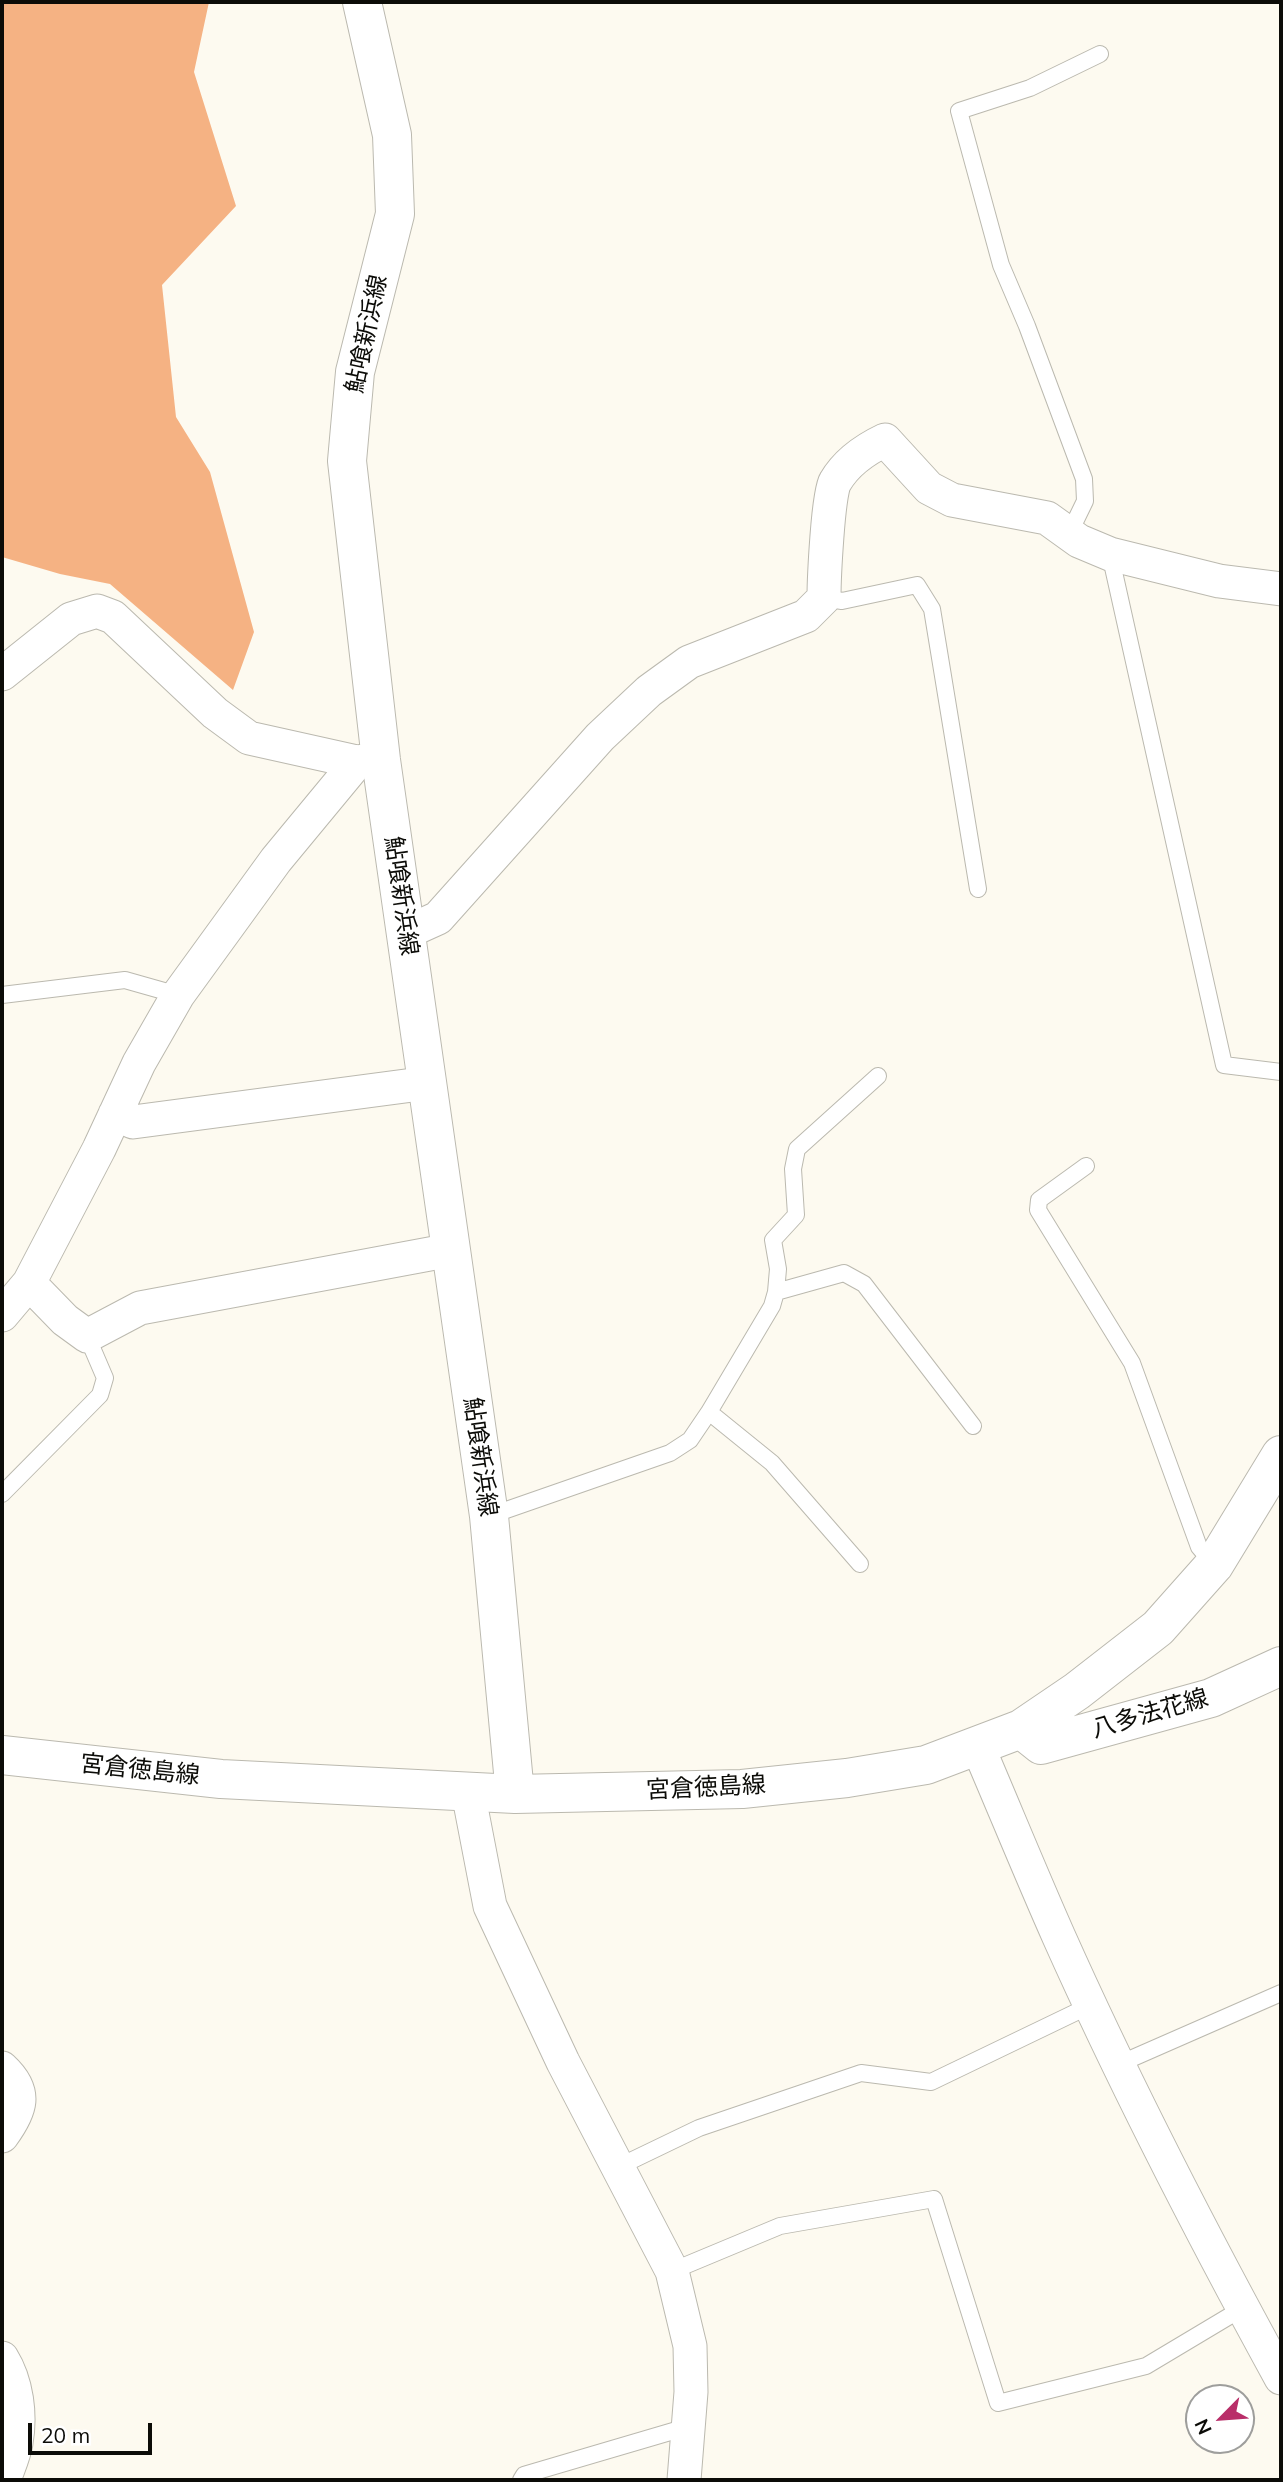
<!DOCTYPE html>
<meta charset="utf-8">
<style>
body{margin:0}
#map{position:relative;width:1283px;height:2482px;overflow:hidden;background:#fdfaf0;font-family:Mulish,sans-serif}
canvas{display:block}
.frame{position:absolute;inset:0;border:4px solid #0c0c08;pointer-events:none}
.north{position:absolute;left:1185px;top:2384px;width:70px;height:70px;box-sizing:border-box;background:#fff;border:2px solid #9e9e9c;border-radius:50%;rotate:245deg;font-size:19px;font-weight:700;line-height:28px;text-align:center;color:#0c0c08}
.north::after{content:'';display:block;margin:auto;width:24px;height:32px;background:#b92e69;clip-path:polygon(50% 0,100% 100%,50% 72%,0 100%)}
.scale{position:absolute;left:28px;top:2423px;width:124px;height:32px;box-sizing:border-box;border:4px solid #0c0c08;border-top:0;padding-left:9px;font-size:21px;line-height:24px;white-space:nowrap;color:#0c0c08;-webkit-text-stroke:5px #fff;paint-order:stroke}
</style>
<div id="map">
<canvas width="1283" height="2482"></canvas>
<div class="frame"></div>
<div class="north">N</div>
<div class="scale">20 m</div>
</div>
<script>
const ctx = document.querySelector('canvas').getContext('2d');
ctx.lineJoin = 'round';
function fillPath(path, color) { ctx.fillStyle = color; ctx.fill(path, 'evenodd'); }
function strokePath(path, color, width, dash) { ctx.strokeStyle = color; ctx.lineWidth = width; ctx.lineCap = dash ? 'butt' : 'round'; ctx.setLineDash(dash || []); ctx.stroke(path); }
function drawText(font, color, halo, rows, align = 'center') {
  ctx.font = font + ' Mulish,"Noto Sans JP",sans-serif'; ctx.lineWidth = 5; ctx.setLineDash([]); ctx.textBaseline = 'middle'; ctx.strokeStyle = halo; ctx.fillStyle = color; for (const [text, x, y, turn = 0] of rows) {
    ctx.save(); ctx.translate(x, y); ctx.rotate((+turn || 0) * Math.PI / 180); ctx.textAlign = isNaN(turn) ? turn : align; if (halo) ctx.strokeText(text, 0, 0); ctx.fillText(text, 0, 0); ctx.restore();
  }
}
fillPath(new Path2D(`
 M2,2H209L194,72L236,206L162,285L176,417L210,472L254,632L233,690L110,584L60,574L2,557Z`), '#f5b283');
const service = new Path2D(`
 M1069,534L1085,501L1084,479L1027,326L1001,265L959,111L1030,88L1100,54
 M1110,554L1224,1065L1281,1072
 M824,598L842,601L917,585L932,609L978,889
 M2,995L125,980L178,995
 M1086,1166L1039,1200L1038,1210L1132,1363L1199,1547L1214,1565
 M776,1292L778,1269L773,1240L796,1215L793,1169L797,1149L878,1076
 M709,1412L772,1306L776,1292L844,1273L864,1284L973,1426
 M2,1494L100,1395L105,1378L87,1336
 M489,1516L670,1453L690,1440L709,1412L772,1463L860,1564
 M1119,2064L1281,1993
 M618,2167L699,2128L861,2073L931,2082L1091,2005
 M672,2271L780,2226L934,2199L998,2403L1146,2366L1243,2308
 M521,2480L524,2475L687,2427`);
const minor = new Path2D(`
 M2,674L71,619L97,611L113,617L215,713L249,738L357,762L375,760
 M407,932L438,918L600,737L649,691L689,662L806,616L824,598C824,580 828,493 835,482C846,463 866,449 885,440L929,488L952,500L1047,518L1079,541L1110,554L1219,581L1281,589
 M115,1114L133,1122L428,1083
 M29,1283L65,1320L87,1336L140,1308L451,1250
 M2,1315L29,1283L99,1149L139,1063L178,995L276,860L357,762
 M978,1747C1005,1810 1031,1874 1059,1937C1126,2087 1202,2234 1281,2378
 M468,1792L490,1906L563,2062L672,2271L690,2346L691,2392L684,2480
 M2,2068C28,2092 21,2110 2,2136
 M2,2358C17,2382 21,2415 16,2443C14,2456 8,2468 4,2480`);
const secondary = new Path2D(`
 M362,2L392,135L395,214L355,372L347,461L381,760L489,1516L515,1794
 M1021,1729L1041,1745L1211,1698L1281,1666
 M2,1755L221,1779L515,1794L742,1789L847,1778L926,1765L1021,1729L1077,1691L1158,1628L1214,1565L1281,1455`);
strokePath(service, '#bbb9af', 18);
strokePath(minor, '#bbb9af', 35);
strokePath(secondary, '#bbb9af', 40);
strokePath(service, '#fff', 16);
strokePath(minor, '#fff', 33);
strokePath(secondary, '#fff', 38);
drawText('24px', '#0c0c08', '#fff', [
 ["鮎喰新浜線",367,334,-78],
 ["鮎喰新浜線",401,896,82],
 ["鮎喰新浜線",480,1457,82],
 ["八多法花線",1150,1714,-16],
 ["宮倉徳島線",140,1770,6],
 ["宮倉徳島線",706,1788,-3]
]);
</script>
